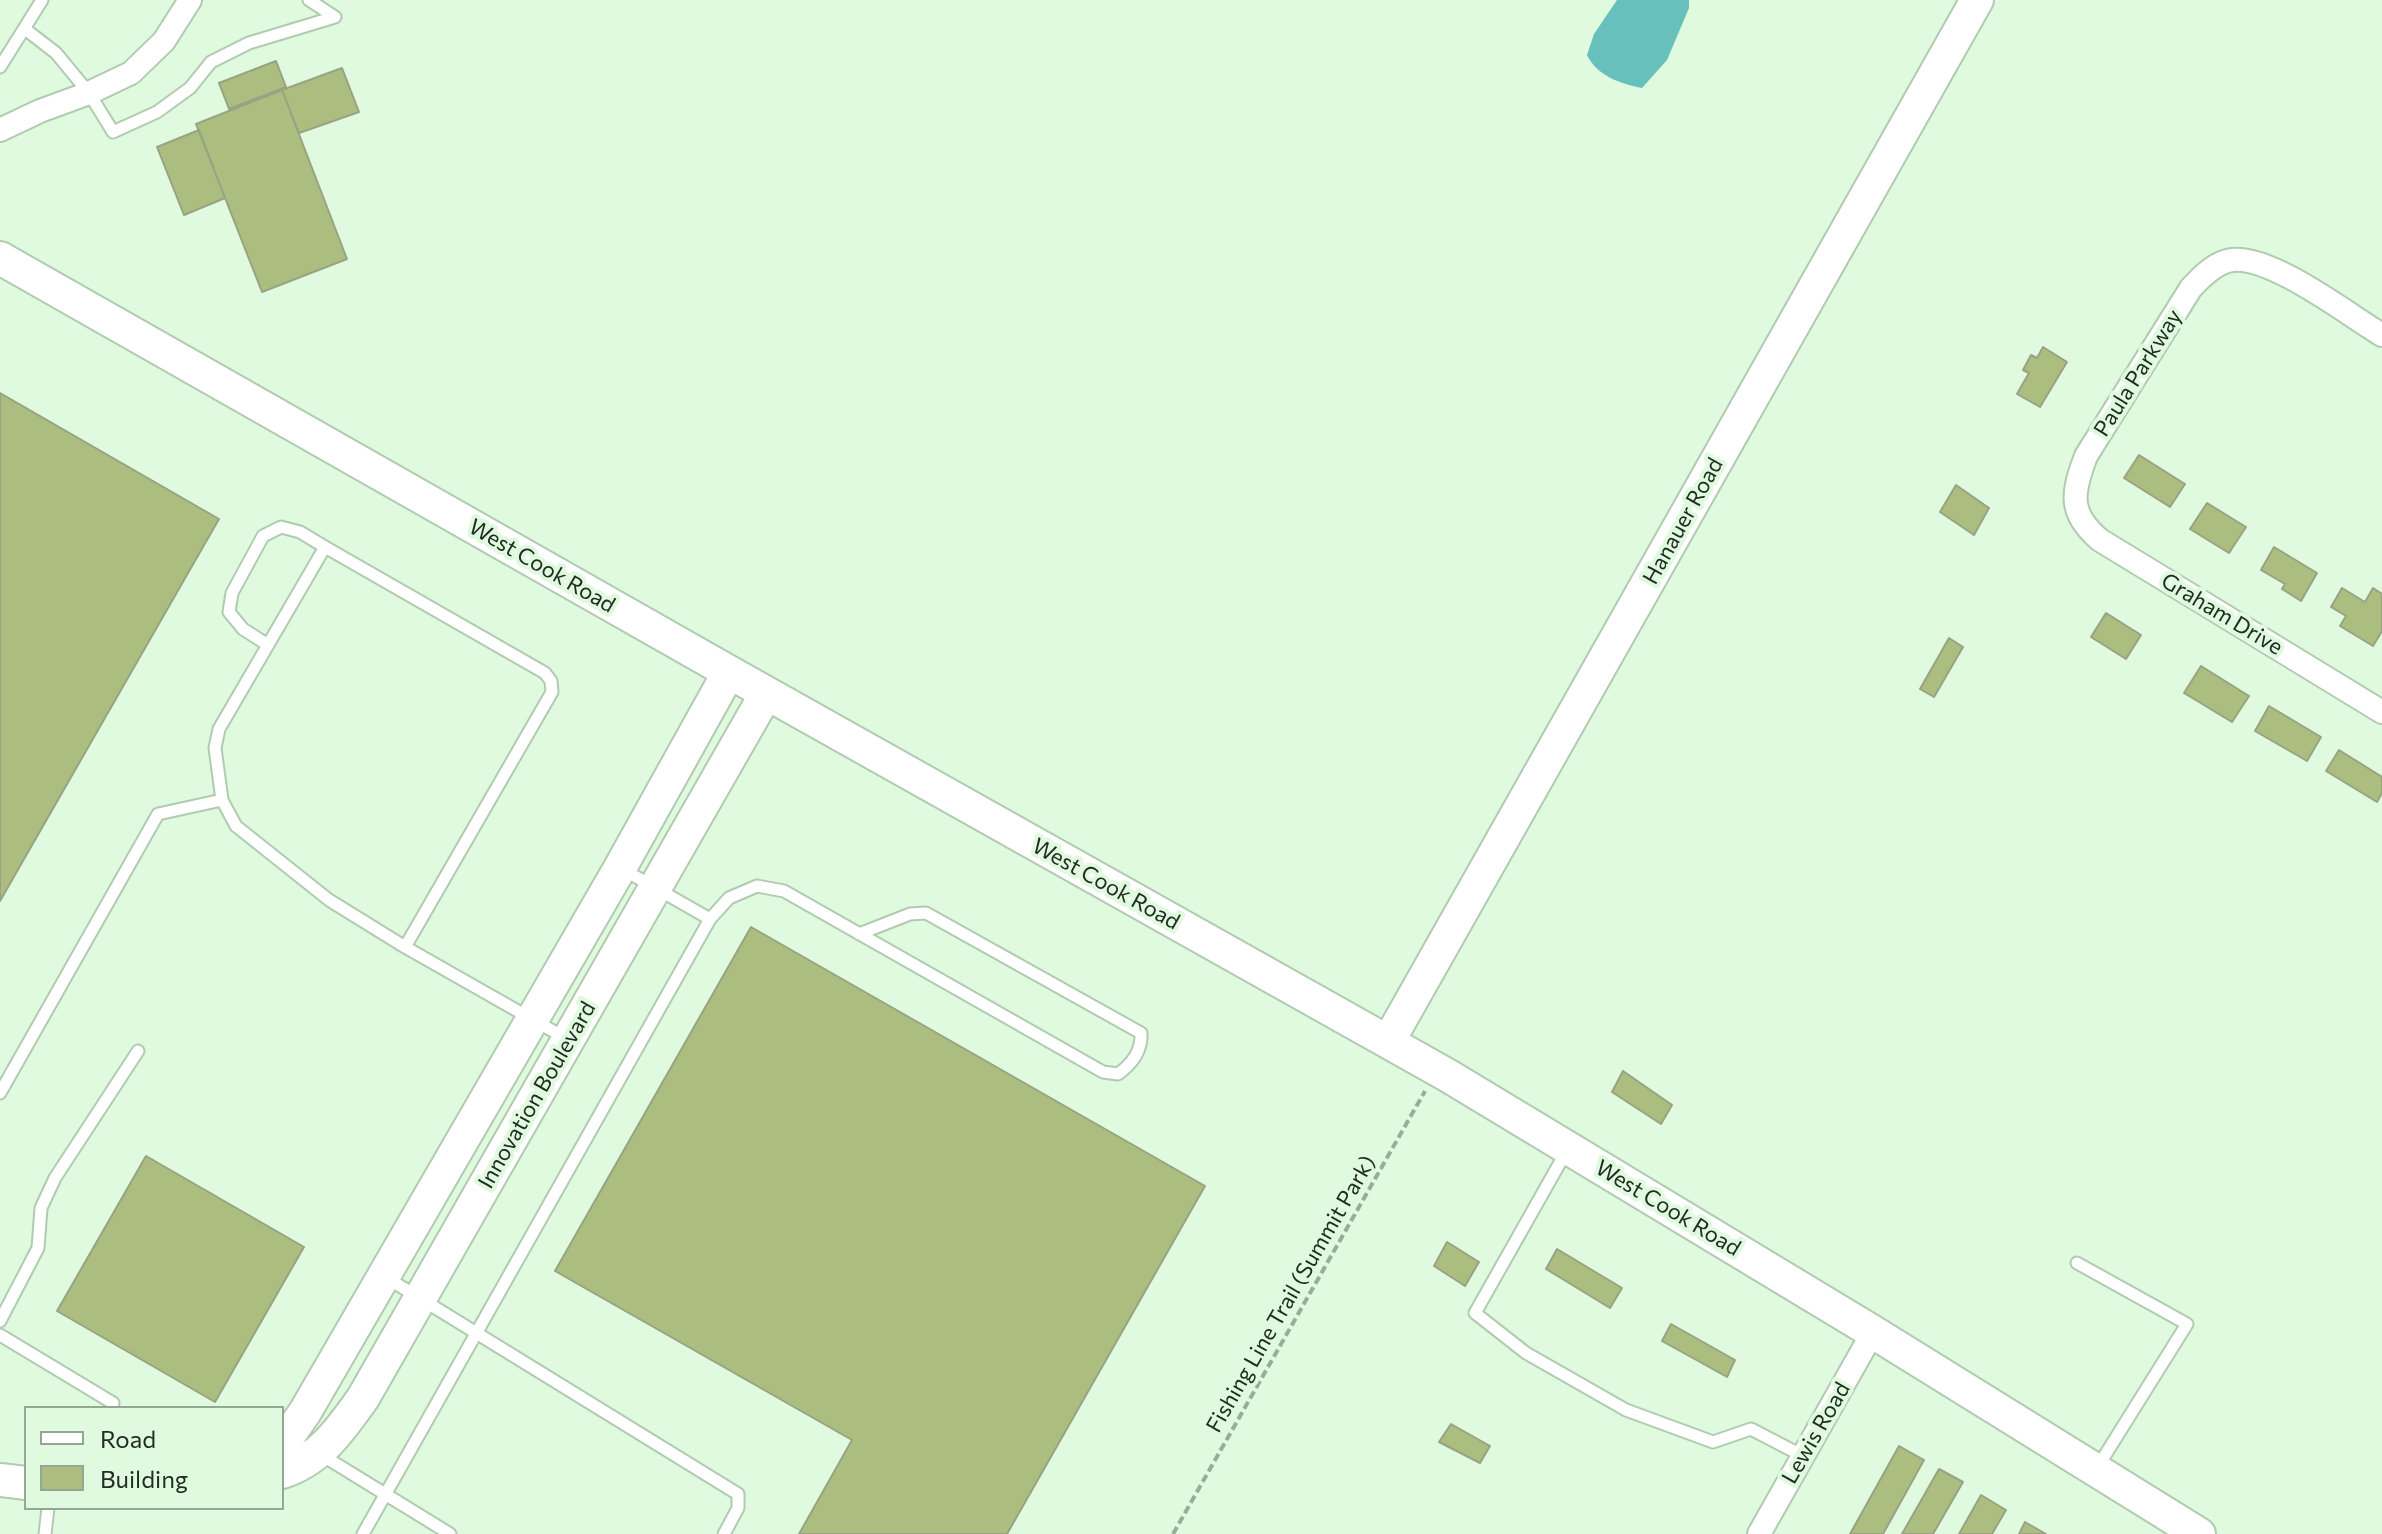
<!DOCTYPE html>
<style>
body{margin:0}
#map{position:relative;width:2382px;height:1534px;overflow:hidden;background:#dffade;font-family:Commissioner,sans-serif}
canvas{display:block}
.legend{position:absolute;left:24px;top:1406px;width:260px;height:104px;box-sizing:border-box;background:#dffade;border:2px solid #93a893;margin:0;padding:10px 14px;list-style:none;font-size:24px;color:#222c22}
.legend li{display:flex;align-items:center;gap:16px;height:40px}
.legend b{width:40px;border:2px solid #93a893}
</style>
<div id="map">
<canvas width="2382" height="1534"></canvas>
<ul class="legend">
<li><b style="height:10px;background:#fff"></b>Road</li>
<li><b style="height:22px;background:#abbe7f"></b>Building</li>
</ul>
</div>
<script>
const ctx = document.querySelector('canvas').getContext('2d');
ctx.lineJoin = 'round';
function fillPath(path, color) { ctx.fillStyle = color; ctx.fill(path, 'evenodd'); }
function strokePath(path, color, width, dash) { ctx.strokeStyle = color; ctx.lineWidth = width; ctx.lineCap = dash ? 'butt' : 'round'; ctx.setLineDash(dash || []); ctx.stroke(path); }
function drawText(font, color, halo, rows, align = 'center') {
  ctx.font = font + ' Commissioner,sans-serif'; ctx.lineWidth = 8; ctx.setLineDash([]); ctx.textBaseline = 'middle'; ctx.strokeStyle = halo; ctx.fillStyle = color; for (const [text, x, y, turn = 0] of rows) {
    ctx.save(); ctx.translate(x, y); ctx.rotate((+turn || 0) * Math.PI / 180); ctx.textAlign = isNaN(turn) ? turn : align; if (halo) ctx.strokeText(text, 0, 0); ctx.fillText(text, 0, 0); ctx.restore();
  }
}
fillPath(new Path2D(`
 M1617,0H1689V8L1667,60L1642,88C1621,84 1597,76 1587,55L1594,34Z`), '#67c0bc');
const building = new Path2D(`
 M276,61L286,87L229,109L219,83Z
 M342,68L359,112L299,133L282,90Z
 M282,90L347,259L262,292L196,124Z
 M199,130L225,198L184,215L157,147Z
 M2043,347L2067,362L2040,407L2017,394L2029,373L2023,370L2031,355L2037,358Z
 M0,393L219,519L0,901Z
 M2139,455L2185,484L2170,507L2124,478Z
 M1956,485L1989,508L1974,535L1940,512Z
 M2207,503L2246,527L2229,553L2190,529Z
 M2274,547L2317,573L2301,601L2282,589L2285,584L2261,570Z
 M2342,588L2365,602L2373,588L2382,594V631L2373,646L2340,626L2346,616L2331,607Z
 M2106,613L2141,635L2126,659L2091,637Z
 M1949,638L1963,647L1934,697L1920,689Z
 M2201,666L2249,696L2232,722L2184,693Z
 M2269,706L2321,737L2307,761L2255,731Z
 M2339,750L2382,777V793L2377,802L2326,771Z
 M751,927L1205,1186L1007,1534H799L852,1440L555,1271Z
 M1623,1071L1672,1105L1661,1124L1612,1092Z
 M146,1156L304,1247L215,1402L57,1311Z
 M1447,1242L1479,1262L1465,1286L1434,1266Z
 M1557,1249L1622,1288L1610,1308L1546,1269Z
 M1671,1324L1735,1360L1727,1377L1662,1341Z
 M1451,1424L1490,1446L1480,1463L1439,1442Z
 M1899,1446L1924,1460L1883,1534H1850Z
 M1939,1469L1963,1482L1933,1534H1902Z
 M1981,1495L2006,1510L1992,1534H1959Z
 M2025,1522L2046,1534H2019Z`);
fillPath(building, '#abbe7f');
strokePath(building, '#99a383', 2);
const lane = new Path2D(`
 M25,29L56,53L89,93L113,132L157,112L190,88L211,62L249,43L335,17L309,0
 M0,67L42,0
 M268,645L243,629L229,612L232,593L263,536L281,527L300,532L325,547
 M624,870L710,919
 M405,947L329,900L236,826L222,800L215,748L219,729L325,547L545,673L551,681L552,692L405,947L567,1039
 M0,1093L158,814L222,800
 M1566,1152L1475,1313L1526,1353L1626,1410L1713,1442L1751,1429L1803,1456
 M2077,1263L2187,1324L2097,1468
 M387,1278L738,1494V1508L724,1534
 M0,1321L38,1248L41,1208L55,1178L138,1051
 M0,1335L113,1403
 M320,1454L450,1534
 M45,1534L48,1508
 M363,1534L710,919L729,898L757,886L784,891L1103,1072L1118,1074C1132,1064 1142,1050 1141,1033L926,913L910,914L859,934`);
const street = new Path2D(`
 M0,130L40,111L89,93L131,73L164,41L190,0
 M2382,335C2347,314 2271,255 2232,260C2216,262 2202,276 2191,288L2086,456C2072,493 2068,513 2100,540L2382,712
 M1759,1534L1873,1332`);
const secondary = new Path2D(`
 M0,258L729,672L1447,1075L1873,1332L2199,1534
 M1388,1042L1977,0
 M282,1445L305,1412L620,868L729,672
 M282,1472C320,1460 341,1429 363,1398L766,694
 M0,1480L26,1483`);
strokePath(lane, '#b1cbb1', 15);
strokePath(street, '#b1cbb1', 26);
strokePath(secondary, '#b1cbb1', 36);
strokePath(new Path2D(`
 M1173,1534L1425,1091`), '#98ad98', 4, [8, 4]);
strokePath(lane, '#fff', 11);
strokePath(street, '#fff', 22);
strokePath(secondary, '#fff', 32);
drawText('22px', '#222c22', '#dffade', [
 ["Paula Parkway",2138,373,-58],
 ["Hanauer Road",1683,521,-61],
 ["West Cook Road",542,566,30],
 ["Graham Drive",2222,614,31],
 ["West Cook Road",1106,884,29],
 ["Innovation Boulevard",537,1095,-60],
 ["West Cook Road",1668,1208,31],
 ["Fishing Line Trail (Summit Park)",1291,1294,-60],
 ["Lewis Road",1816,1433,-60]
]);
</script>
